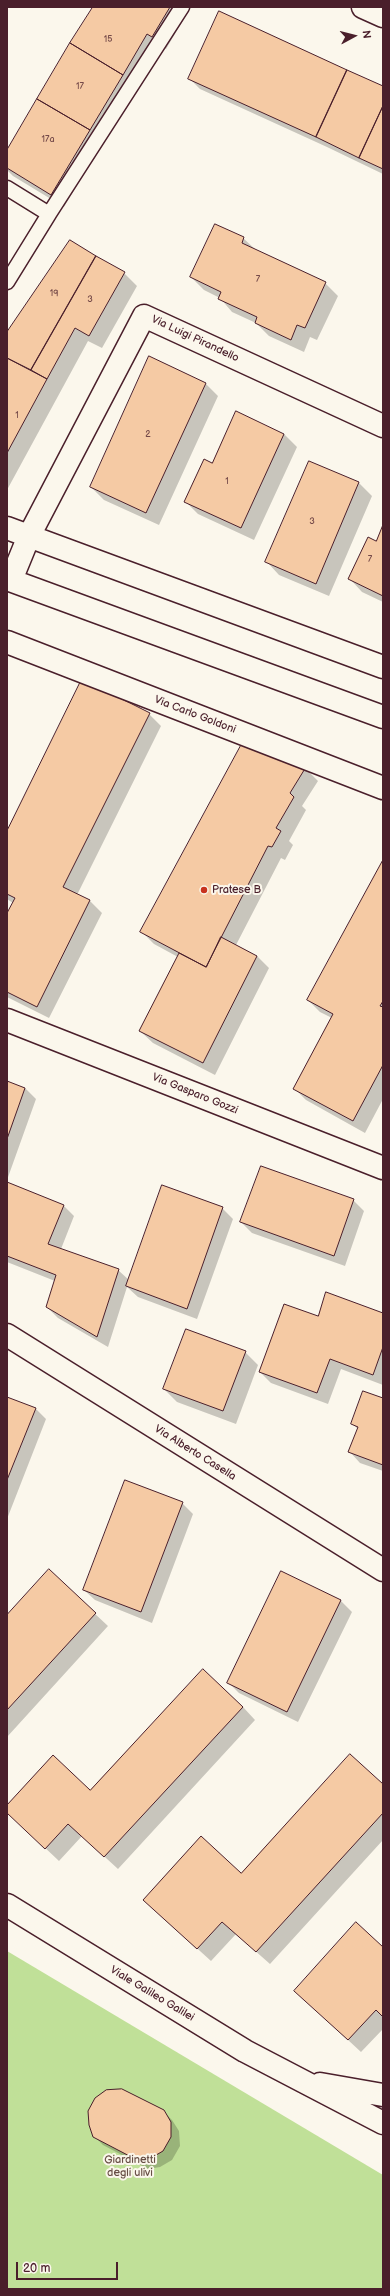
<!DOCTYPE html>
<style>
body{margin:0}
#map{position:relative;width:390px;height:2296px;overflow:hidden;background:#fbf7ec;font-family:"Balsamiq Sans",sans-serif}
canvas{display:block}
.frame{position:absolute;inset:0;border:8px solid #4a1f2b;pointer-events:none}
.north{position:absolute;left:334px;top:16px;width:40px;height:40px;-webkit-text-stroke:3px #fbf7ec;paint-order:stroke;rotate:83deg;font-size:11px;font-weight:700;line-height:16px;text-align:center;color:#4a1f2b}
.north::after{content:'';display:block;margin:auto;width:14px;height:18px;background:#4a1f2b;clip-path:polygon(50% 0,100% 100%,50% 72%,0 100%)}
.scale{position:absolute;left:16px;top:2262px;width:102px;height:18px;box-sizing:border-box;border:2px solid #4a1f2b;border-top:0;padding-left:5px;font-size:12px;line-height:14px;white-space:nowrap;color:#4a1f2b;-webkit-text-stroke:3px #fbf7ec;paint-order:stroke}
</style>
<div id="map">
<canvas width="390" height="2296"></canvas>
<div class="frame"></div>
<div class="north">N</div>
<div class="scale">20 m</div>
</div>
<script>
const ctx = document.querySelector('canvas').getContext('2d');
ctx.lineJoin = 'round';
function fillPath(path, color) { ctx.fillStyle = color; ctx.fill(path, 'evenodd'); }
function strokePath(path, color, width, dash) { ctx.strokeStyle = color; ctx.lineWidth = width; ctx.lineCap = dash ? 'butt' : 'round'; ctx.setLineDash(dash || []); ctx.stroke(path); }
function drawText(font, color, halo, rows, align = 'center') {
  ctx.font = font + ' "Balsamiq Sans",sans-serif'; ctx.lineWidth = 4; ctx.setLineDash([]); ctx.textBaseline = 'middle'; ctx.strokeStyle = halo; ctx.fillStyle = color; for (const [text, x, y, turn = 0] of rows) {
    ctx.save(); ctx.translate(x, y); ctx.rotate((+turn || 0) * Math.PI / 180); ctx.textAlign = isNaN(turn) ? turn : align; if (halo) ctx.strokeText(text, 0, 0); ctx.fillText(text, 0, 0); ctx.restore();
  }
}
fillPath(new Path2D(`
 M7,1951L383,2175V2289H7Z`), '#c0e098');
fillPath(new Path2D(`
 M94,7H191L166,49L160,46L64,207L13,176L7,170V153Z
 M190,79L383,88V174L327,147L200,89Z
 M243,238L256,250L325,283L338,296L317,340L310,337L304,352L269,336L256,323L232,312L220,298L204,290L191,277Z
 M124,273L137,286L102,348L88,341L7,490V334Z
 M205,383L218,396L159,525L104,500L91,487Z
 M284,434L297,447L254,540L198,514L185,501L212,464Z
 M309,462L359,483L372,496L329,596L279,575L267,562Z
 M383,527V602L362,592L350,579L376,542Z
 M149,714L161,726L77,895L90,901L102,913L49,1018L7,997V916L13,903L7,899V833Z
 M305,768L318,781L302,806L306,810L289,841L293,845L285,860L281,858L236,945L257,956L269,968L215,1075L153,1043L140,1031L178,957L154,944L141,931Z
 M383,862V1099L365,1133L306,1100L294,1088L332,1018L320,1012L308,1000Z
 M7,1082L25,1088L36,1099L7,1180Z
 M7,1183L63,1205L74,1216L61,1249L118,1270L129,1280L222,1208L233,1219L197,1319L138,1297L127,1287L108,1347L58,1318L47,1307L55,1281L7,1262Z
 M353,1200L364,1211L345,1266L252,1233L241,1222Z
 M383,1314V1385L341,1369L328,1404L271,1383L260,1372L319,1317Z
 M245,1352L258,1365L236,1424L177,1402L164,1389Z
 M7,1398L35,1408L46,1419L7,1519Z
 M383,1400V1471L360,1463L350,1452L358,1429L352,1424Z
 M182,1503L193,1514L152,1623L95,1600L84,1590Z
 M49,1571L108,1626L7,1737V1616Z
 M282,1572L341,1601L352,1612L298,1722L239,1693L228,1682Z
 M243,1707L255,1720L118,1869L82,1836L59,1861L7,1812V1806L90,1791Z
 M383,1785V1840L270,1964L236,1934L211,1961L157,1912L242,1874Z
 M383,1949V2029L361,2052L308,2003Z
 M163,2111L172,2120L179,2131L180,2146L172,2160L160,2167L148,2169L103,2145L94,2136Z`), '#0003');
const building = new Path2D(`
 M93,7H170L152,37L147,34L123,75L70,43Z
 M219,11L347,70L316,137L188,79Z
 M70,43L123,75L90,130L37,99Z
 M347,70L383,86V106L359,158L316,137Z
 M37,99L90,130L51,195L7,168V150Z
 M383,106V169L359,158Z
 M215,224L244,237L242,243L326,282L305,328L297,325L291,340L255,323L257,317L218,299L221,292L190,277Z
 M70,240L96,256L31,370L7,358V332Z
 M96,256L125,272L89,336L75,328L47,379L31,370Z
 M149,356L206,383L146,513L90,487Z
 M7,358L47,379L7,453Z
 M236,411L284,434L241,528L184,502L204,459L212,463Z
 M309,461L359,482L316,584L265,562Z
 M383,525V596L348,579L368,537L376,541Z
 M82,679L150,713L63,887L90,900L37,1007L7,992V913L15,898L7,894V831Z
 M244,740L306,767L290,793L294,797L276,828L281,831L272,847L268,846L206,967L140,932Z
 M383,860V1001L380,1006L383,1007V1065L353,1121L293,1089L333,1014L307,1000Z
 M221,937L257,956L203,1063L139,1031L179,953L206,967Z
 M7,1081L25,1088L7,1139Z
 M261,1166L354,1199L334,1256L240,1222Z
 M7,1182L64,1205L48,1244L119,1269L97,1337L46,1307L56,1275L7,1256Z
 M162,1185L223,1207L187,1309L126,1286Z
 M326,1292L383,1313V1347L373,1375L330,1359L317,1393L259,1372L284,1304L318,1316Z
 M186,1329L246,1351L223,1411L163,1389Z
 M363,1391L383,1398V1465L348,1452L358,1427L351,1424Z
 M7,1397L36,1408L7,1480Z
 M125,1480L183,1502L141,1612L83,1590Z
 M49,1569L96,1613L7,1710V1615Z
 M281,1571L341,1600L287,1712L227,1683Z
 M203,1669L243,1707L104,1857L68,1824L45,1849L7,1813V1805L53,1755L90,1790Z
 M350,1754L383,1784V1813L256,1952L222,1922L197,1949L143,1900L201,1836L241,1873Z
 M356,1922L383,1947V2017L376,2010L348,2040L294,1991Z
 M122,2089L164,2110L171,2122V2137L163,2151L151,2158L139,2161L93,2137L89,2125L88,2111L95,2098L106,2090Z`);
fillPath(building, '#f5caa4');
strokePath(building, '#4a1f2b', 1);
const lane = new Path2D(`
 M7,188L49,214L7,282
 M49,214L182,7`);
const street = new Path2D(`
 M363,7L383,16
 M7,528L383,667
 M7,579L383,717
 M11,580L29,536L144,316L383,426
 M7,642L383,788
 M7,1020L383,1168
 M7,1335L383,1570`);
const secondary = new Path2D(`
 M7,1905L245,2051L383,2123
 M320,2084L383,2095`);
strokePath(lane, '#4a1f2b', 17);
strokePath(street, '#4a1f2b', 25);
strokePath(secondary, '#4a1f2b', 25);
strokePath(lane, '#fbf7ec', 14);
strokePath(street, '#fbf7ec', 22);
strokePath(secondary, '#fbf7ec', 22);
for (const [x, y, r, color] of [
 [204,890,4,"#c8321e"]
]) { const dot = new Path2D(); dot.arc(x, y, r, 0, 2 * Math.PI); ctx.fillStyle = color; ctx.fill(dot); strokePath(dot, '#fbf7ec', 1.5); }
drawText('9px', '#754a49', null, [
 ["15",108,40],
 ["17",80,87],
 ["17a",48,140],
 ["7",258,280],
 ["19",54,294],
 ["3",90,300],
 ["1",17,416],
 ["2",148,435],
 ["1",227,482],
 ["3",312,522],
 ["7",370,560]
]);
drawText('11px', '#4a1f2b', '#fbf7ec', [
 ["Via Luigi Pirandello",195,339,25],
 ["Via Carlo Goldoni",195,715,21],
 ["Via Gasparo Gozzi",195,1094,22],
 ["Via Alberto Casella",195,1453,32],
 ["Viale Galileo Galilei",152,1994,31]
]);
drawText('11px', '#4a1f2b', '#fbf7ec', [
 ["Pratese B",212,890]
], 'left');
drawText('11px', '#684f46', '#fbf7ec', [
 ["Giardinetti",130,2160],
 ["degli ulivi",130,2173]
]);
</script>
